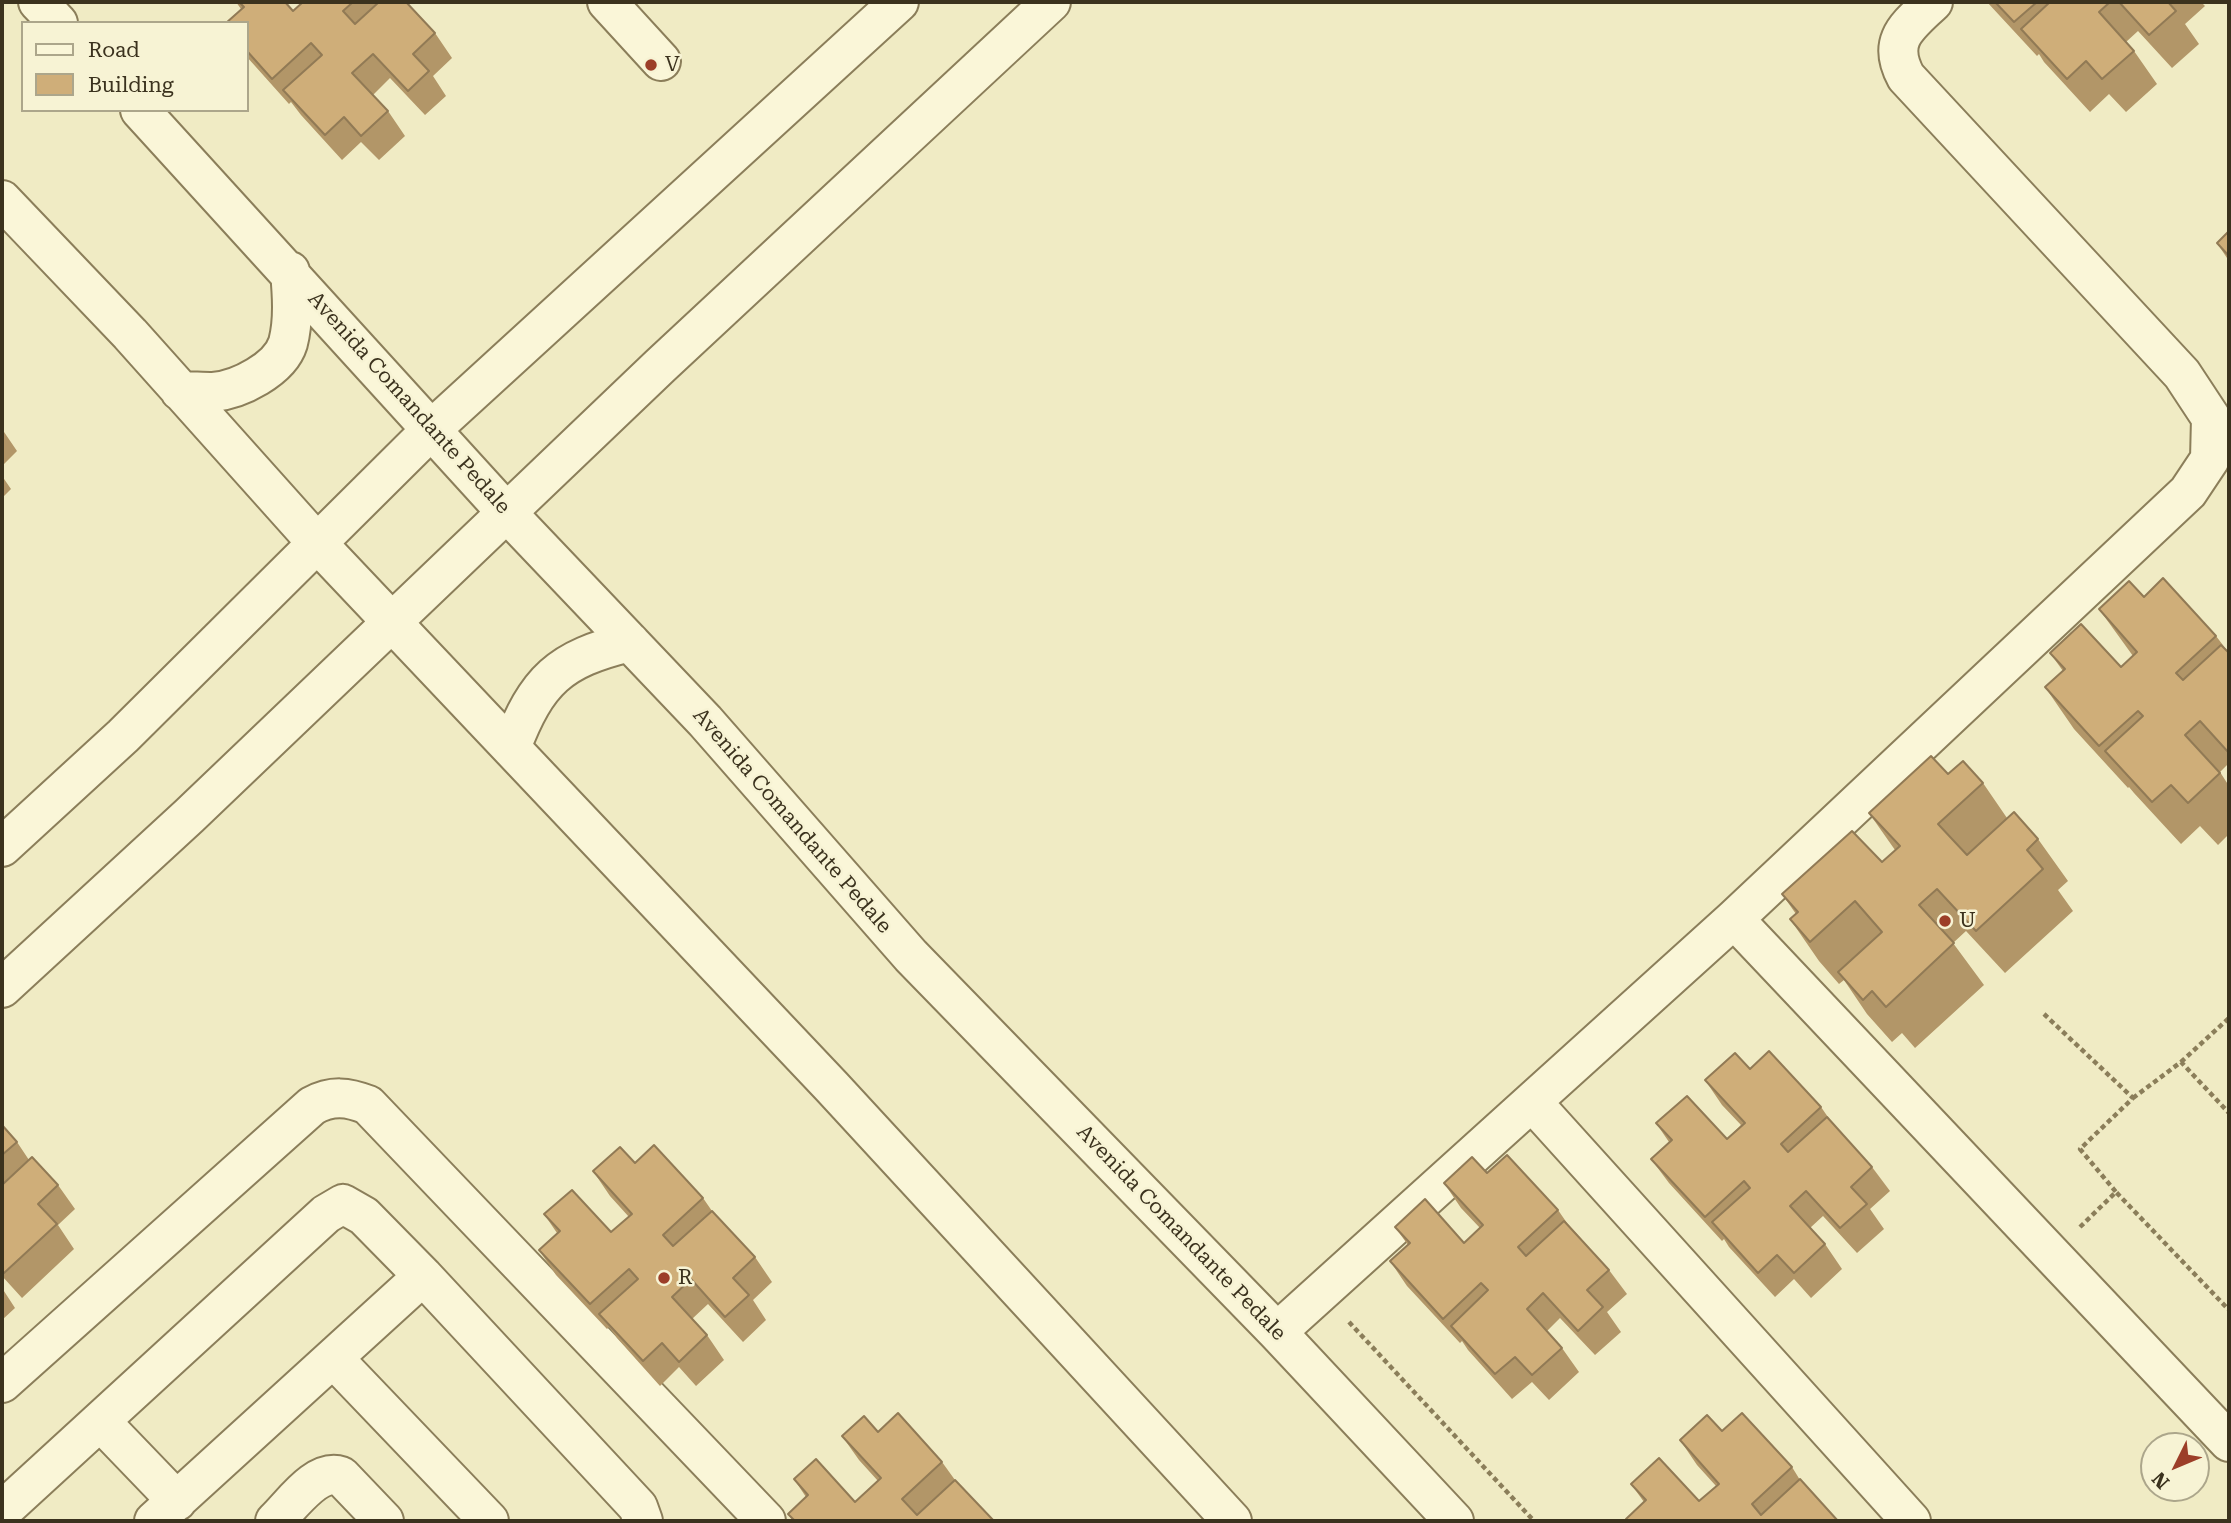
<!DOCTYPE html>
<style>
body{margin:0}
#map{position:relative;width:2231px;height:1523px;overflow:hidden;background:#f0ebc4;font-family:"Roboto Serif",serif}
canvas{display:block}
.frame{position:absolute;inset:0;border:4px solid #3b321e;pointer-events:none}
.legend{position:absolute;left:21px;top:21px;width:228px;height:91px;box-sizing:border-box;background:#f7f3d4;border:2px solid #aca68b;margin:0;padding:9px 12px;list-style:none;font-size:21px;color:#3b321e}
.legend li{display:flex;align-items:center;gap:14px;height:35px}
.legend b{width:35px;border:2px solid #aca68b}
.north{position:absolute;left:2140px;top:1432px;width:70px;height:70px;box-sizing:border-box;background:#f7f3d4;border:2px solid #aca68b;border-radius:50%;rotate:227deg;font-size:19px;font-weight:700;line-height:28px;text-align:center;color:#3b321e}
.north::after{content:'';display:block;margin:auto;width:24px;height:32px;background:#9c3e28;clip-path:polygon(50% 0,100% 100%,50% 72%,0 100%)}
</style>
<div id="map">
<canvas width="2231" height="1523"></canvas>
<div class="frame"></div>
<ul class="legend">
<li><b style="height:9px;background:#faf6d8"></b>Road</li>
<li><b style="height:19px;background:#cfae79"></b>Building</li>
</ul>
<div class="north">N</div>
</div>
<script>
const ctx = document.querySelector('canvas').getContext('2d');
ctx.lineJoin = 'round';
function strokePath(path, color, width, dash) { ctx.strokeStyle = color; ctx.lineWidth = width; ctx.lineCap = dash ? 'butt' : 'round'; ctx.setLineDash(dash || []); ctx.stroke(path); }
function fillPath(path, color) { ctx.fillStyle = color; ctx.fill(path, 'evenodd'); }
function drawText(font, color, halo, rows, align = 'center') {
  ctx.font = font + ' "Roboto Serif",serif'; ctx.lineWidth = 5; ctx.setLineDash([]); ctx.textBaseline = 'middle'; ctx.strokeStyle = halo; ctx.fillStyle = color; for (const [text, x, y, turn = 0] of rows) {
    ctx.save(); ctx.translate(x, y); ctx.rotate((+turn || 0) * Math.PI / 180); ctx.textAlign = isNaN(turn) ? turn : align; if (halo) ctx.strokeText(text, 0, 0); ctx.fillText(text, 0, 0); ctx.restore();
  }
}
const minor = new Path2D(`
 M38,2L58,23
 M607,2L661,61
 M1933,2C1908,26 1886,40 1906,77L2182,374L2211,418L2210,459L2188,492L1734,919L2229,1442
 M140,110L507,513L705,721L911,956L1277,1332L1454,1521
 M2,200L130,334L317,543L832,1087L1232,1521
 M180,391C191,391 202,392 213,392C239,390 280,369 288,343C294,320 292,294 290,271
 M511,748C537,680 559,659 630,642
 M2,847L123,736L432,429L899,2
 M2,988L189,816L660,366L1051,2
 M1533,1103L1911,1521
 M1277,1332L1734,919
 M333,1358L489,1521
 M2,1383L312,1106C332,1095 348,1097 368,1105L766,1521
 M101,1422L177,1501
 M2,1511L326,1214L343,1204L364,1216L423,1276L638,1507L643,1521
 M154,1521L423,1276
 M275,1521C292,1505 316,1468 341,1476L384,1521`);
strokePath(minor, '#8b7e5a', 42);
strokePath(new Path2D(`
 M2044,1014L2133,1098L2080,1149L2116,1192
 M2181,1062L2229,1018
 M2133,1098L2181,1062L2229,1113
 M2080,1227L2116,1192L2229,1310
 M1349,1322L1534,1521`), '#8b7e5a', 4.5, [5, 3.5]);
strokePath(minor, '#faf6d8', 38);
fillPath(new Path2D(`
 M236,2H285L293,11L303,2H406L435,33L452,58L433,76L446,96L425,115L390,78L373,95L388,111L405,136L379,160L361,142L342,160L301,115L291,102L289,104L247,57V23L241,9Z
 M1987,2H2201L2205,6L2185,24L2199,44L2172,68L2138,31L2126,42L2134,51L2157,84L2126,112L2109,94L2090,112L2044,62L2039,54L2037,56Z
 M2229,231V261L2217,243Z
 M2,429L17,451L2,466Z
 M2,476L11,489L2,498Z
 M2144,597L2216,636L2229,653V763L2220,772L2229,786V834L2218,845L2200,826L2181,844L2134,793L2129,787L2128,788L2074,729L2045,687L2063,671L2050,653L2121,667L2133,656L2099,609Z
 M1948,774L1983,783L2007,818L2038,839L2068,881L2058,890L2073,911L2005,973L1966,931L1953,943L1984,985L1915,1048L1902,1033L1892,1042L1867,1014L1844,980L1839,984L1819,961L1790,919L1796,914L1782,894L1882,862L1895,850L1869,813Z
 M1750,1069L1821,1107L1830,1120L1872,1167L1890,1191L1870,1209L1884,1229L1857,1253L1823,1216L1810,1228L1825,1244L1842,1269L1811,1298L1794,1279L1775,1297L1729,1247L1724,1239L1722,1241L1669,1183L1651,1159L1669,1142L1656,1123L1727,1139L1741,1125L1722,1105L1705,1080Z
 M2,1125L17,1142L29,1160L58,1185L75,1209L58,1225L74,1249L22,1298L2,1276Z
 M635,1163L703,1198L712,1211L755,1257L772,1282L753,1300L766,1320L743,1342L708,1304L692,1319L707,1335L724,1360L696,1386L679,1367L660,1386L617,1338L609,1327L607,1329L556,1275L539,1250L557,1233L544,1214L611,1232L629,1217L610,1196L593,1171Z
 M1487,1173L1558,1210L1567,1223L1609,1270L1627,1294L1607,1312L1621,1332L1595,1355L1560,1318L1547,1331L1562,1348L1579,1372L1549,1400L1532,1382L1512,1399L1468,1350L1462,1341L1460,1343L1407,1286L1390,1261L1408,1245L1395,1227L1464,1243L1480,1228L1461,1208L1444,1183Z
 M2,1288L15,1308L2,1320Z
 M1722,1431L1792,1467L1800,1480L1838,1521H1628L1644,1502L1631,1484L1699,1501L1716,1486L1697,1465L1680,1440Z
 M878,1432L942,1462L955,1480L994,1521H793L788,1514L806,1497L794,1479L855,1502L878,1481L859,1460L842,1436Z`), '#b29668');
const building = new Path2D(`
 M239,2H285L293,11L303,2H353L343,11L355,24L379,2H406L435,33L413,54L429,71L408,91L373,54L352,73L388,111L361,136L344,117L325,135L283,90L322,55L311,43L272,79L247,51V23H226L244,7Z
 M1995,2H2037L2014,22Z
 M2050,2H2110L2099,12L2134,51L2102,79L2086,61L2067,79L2021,29Z
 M2119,2H2168L2176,11L2149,35Z
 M2229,231V256L2217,243Z
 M2163,578L2216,636L2176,673L2183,680L2221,645L2229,653V753L2200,721L2185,735L2220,773L2188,803L2171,785L2152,802L2105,751L2143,716L2138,711L2099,746L2045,687L2065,669L2050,653L2081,624L2121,667L2137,652L2099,609L2129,581L2144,597Z
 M1931,756L1948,774L1963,761L1983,783L1938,824L1967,855L2014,812L2038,839L2027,850L2043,869L1976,931L1937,889L1919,905L1954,943L1886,1007L1872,991L1863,1000L1838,972L1882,932L1855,901L1810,942L1790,919L1798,912L1782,894L1852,831L1882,862L1900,846L1869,813Z
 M1769,1051L1821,1107L1781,1144L1788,1152L1827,1117L1872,1167L1851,1187L1867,1204L1840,1228L1806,1191L1790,1206L1825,1244L1794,1273L1777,1255L1758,1273L1712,1222L1750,1188L1744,1181L1705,1217L1651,1159L1672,1140L1656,1123L1687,1096L1727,1139L1745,1123L1705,1080L1735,1053L1750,1069Z
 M2,1125L17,1142L2,1155Z
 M654,1145L703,1198L663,1235L673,1246L712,1211L755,1257L733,1278L749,1295L725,1317L691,1279L672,1297L707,1335L679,1362L662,1343L643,1361L599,1314L638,1279L629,1269L590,1304L539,1250L560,1231L544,1214L572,1190L611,1232L632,1214L593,1171L620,1147L635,1163Z
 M1507,1155L1558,1210L1518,1247L1526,1256L1564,1221L1609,1270L1587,1290L1603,1307L1578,1331L1543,1293L1527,1309L1562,1348L1532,1375L1515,1357L1495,1374L1451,1326L1488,1290L1481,1283L1443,1319L1390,1261L1410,1243L1395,1227L1425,1199L1464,1243L1483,1225L1444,1183L1472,1157L1487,1173Z
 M32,1157L58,1185L38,1204L57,1224L4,1273L2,1270V1185Z
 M898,1413L942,1462L902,1499L917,1515L955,1480L994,1521H795L788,1514L808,1495L794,1479L816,1459L855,1502L881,1478L842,1436L864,1416L878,1432Z
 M1742,1413L1792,1467L1752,1504L1761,1515L1800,1479L1838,1521H1628L1626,1519L1646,1500L1631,1484L1659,1458L1699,1501L1719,1484L1680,1440L1707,1415L1722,1431Z`);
fillPath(building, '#cfae79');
strokePath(building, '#917a55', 2);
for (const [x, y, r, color] of [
 [651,65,7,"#9c3e28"],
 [1945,921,7,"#9c3e28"],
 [664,1278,7,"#9c3e28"]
]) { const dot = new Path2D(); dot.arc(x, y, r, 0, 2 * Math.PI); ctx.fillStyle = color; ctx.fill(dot); strokePath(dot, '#f7f3d4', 2.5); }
drawText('21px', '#3b321e', '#f7f3d4', [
 ["V",665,65],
 ["U",1959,921],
 ["R",678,1278]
], 'left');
drawText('21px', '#3b321e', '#f7f3d4', [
 ["Avenida Comandante Pedale",409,403,48],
 ["Avenida Comandante Pedale",792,821,49],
 ["Avenida Comandante Pedale",1181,1233,46]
]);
</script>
